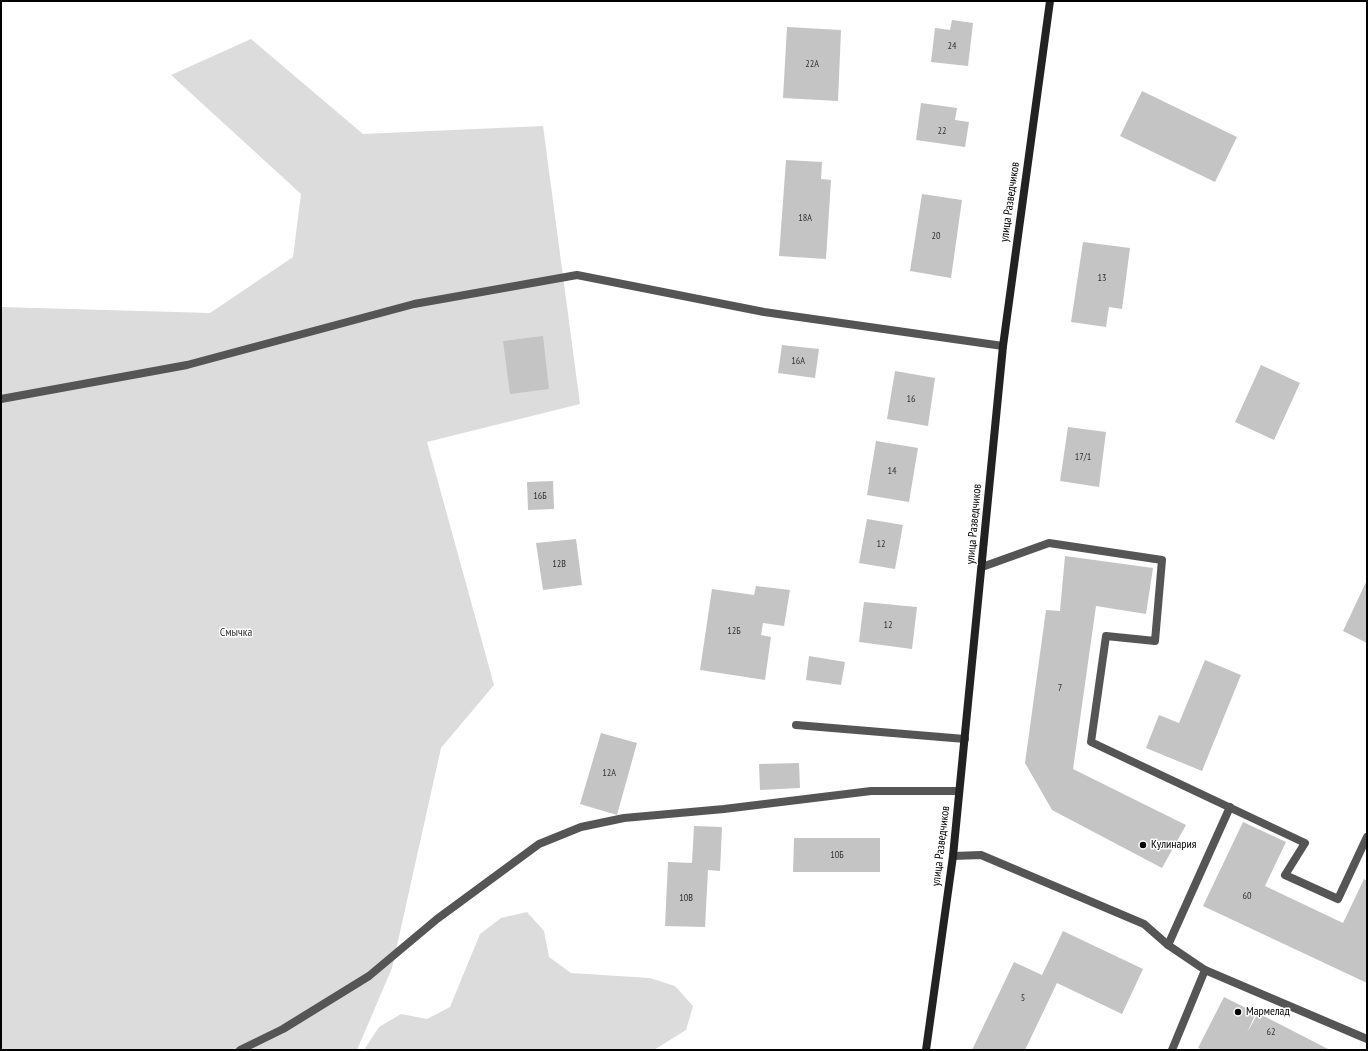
<!DOCTYPE html>
<meta charset="utf-8">
<style>
body{margin:0}
#map{position:relative;width:1368px;height:1051px;overflow:hidden;background:#fff;font-family:"PT Sans Narrow",sans-serif}
canvas{display:block}
.frame{position:absolute;inset:0;border:2px solid #000;pointer-events:none}
</style>
<div id="map">
<canvas width="1368" height="1051"></canvas>
<div class="frame"></div>
</div>
<script>
const ctx = document.querySelector('canvas').getContext('2d');
ctx.lineJoin = 'round';
function fillPath(path, color) { ctx.fillStyle = color; ctx.fill(path, 'evenodd'); }
function strokePath(path, color, width, dash) { ctx.strokeStyle = color; ctx.lineWidth = width; ctx.lineCap = dash ? 'butt' : 'round'; ctx.setLineDash(dash || []); ctx.stroke(path); }
function drawText(font, color, halo, rows, align = 'center') {
  ctx.font = font + ' "PT Sans Narrow",sans-serif'; ctx.lineWidth = 3; ctx.setLineDash([]); ctx.textBaseline = 'middle'; ctx.strokeStyle = halo; ctx.fillStyle = color; for (const [text, x, y, turn = 0] of rows) {
    ctx.save(); ctx.translate(x, y); ctx.rotate((+turn || 0) * Math.PI / 180); ctx.textAlign = isNaN(turn) ? turn : align; if (halo) ctx.strokeText(text, 0, 0); ctx.fillText(text, 0, 0); ctx.restore();
  }
}
fillPath(new Path2D(`
 M251,39L363,134L543,126L580,404L427,442L494,685L441,748L392,968L357,1050H1V307L210,313L293,257L301,194L171,75Z
 M527,912L544,931L549,957L571,973L650,978L675,986L693,1006L686,1030L654,1050H364L379,1027L401,1014L427,1019L450,1007L480,934L501,918Z`), '#dcdcdc');
fillPath(new Path2D(`
 M952,20L973,23L968,66L931,62L935,28L950,30Z
 M787,27L841,30L838,101L783,98Z
 M1142,91L1237,137L1215,182L1120,136Z
 M921,103L957,108L955,120L969,122L965,147L916,140Z
 M786,160L822,162L821,179L831,180L826,259L779,256Z
 M922,194L962,200L951,278L910,271Z
 M1083,242L1130,248L1122,309L1109,307L1106,327L1071,322Z
 M543,336L549,389L510,394L503,341Z
 M782,345L819,349L815,378L778,373Z
 M1261,365L1300,383L1274,440L1235,422Z
 M895,371L935,378L928,426L887,419Z
 M1068,427L1106,432L1099,487L1060,481Z
 M876,441L918,448L909,502L867,495Z
 M553,481L554,509L528,510L527,482Z
 M867,519L903,525L895,569L859,563Z
 M576,539L582,585L543,590L536,543Z
 M1065,556L1153,568L1146,614L1096,606L1073,769L1186,825L1162,868L1052,810L1025,763L1046,610L1060,611Z
 M1367,580V643L1343,631Z
 M756,586L790,590L784,626L763,623L761,635L771,637L765,680L700,670L712,589L754,595Z
 M864,602L917,607L912,649L859,642Z
 M809,656L845,662L841,685L806,680Z
 M1205,660L1241,675L1202,771L1146,748L1159,715L1179,723Z
 M601,733L637,743L617,815L580,804Z
 M799,763L800,788L760,790L759,764Z
 M1243,822L1286,842L1265,886L1343,923L1364,879L1367,881V983L1203,906Z
 M694,826L722,827L720,871L708,870L705,927L665,926L668,862L692,863Z
 M794,838H880V872H793Z
 M1063,931L1143,969L1122,1014L1057,983L1025,1050H972L1014,962L1042,975Z
 M1224,997L1256,1013L1247,1033L1258,1013L1330,1050H1203L1198,1048Z`), '#c4c4c4');
strokePath(new Path2D(`
 M982,567L1049,543L1162,560L1155,641L1106,636L1091,742L1305,843L1285,875L1338,899L1367,837
 M796,725L965,739
 M1168,945L1230,807
 M240,1050L283,1029L369,976L437,919L539,844L581,827L624,818L724,809L871,791H959
 M1172,1050L1205,970`), '#555', 8);
strokePath(new Path2D(`
 M1,399L187,365L414,304L577,275L764,312L1003,346
 M953,856L981,855L1144,924L1168,945L1205,970L1367,1039`), '#555', 8);
strokePath(new Path2D(`
 M926,1050L953,856L1003,346L1050,1`), '#222', 8);
for (const [x, y, r, color] of [
 [1143,845,4,"#000"],
 [1238,1012,4,"#000"]
]) { const dot = new Path2D(); dot.arc(x, y, r, 0, 2 * Math.PI); ctx.fillStyle = color; ctx.fill(dot); strokePath(dot, '#fff', 1.5); }
drawText('10px', '#313131', null, [
 ["24",952,46],
 ["22А",812,64],
 ["22",942,131],
 ["18А",805,218],
 ["20",936,236],
 ["13",1102,278],
 ["16А",798,361],
 ["16",911,399],
 ["17/1",1083,457],
 ["14",892,471],
 ["16Б",540,496],
 ["12",881,544],
 ["12В",559,564],
 ["12",888,625],
 ["12Б",734,631],
 ["7",1060,688],
 ["12А",609,773],
 ["10Б",837,855],
 ["60",1247,896],
 ["10В",686,898],
 ["5",1023,998],
 ["62",1271,1032]
]);
drawText('12px', '#000', '#fff', [
 ["улица Разведчиков",1010,202,-82],
 ["улица Разведчиков",974,524,-85],
 ["улица Разведчиков",941,846,-83]
]);
drawText('12px', '#333', '#fff', [
 ["Смычка",236,633]
]);
drawText('12px', '#000', '#fff', [
 ["Кулинария",1151,845],
 ["Мармелад",1246,1012]
], 'left');
</script>
